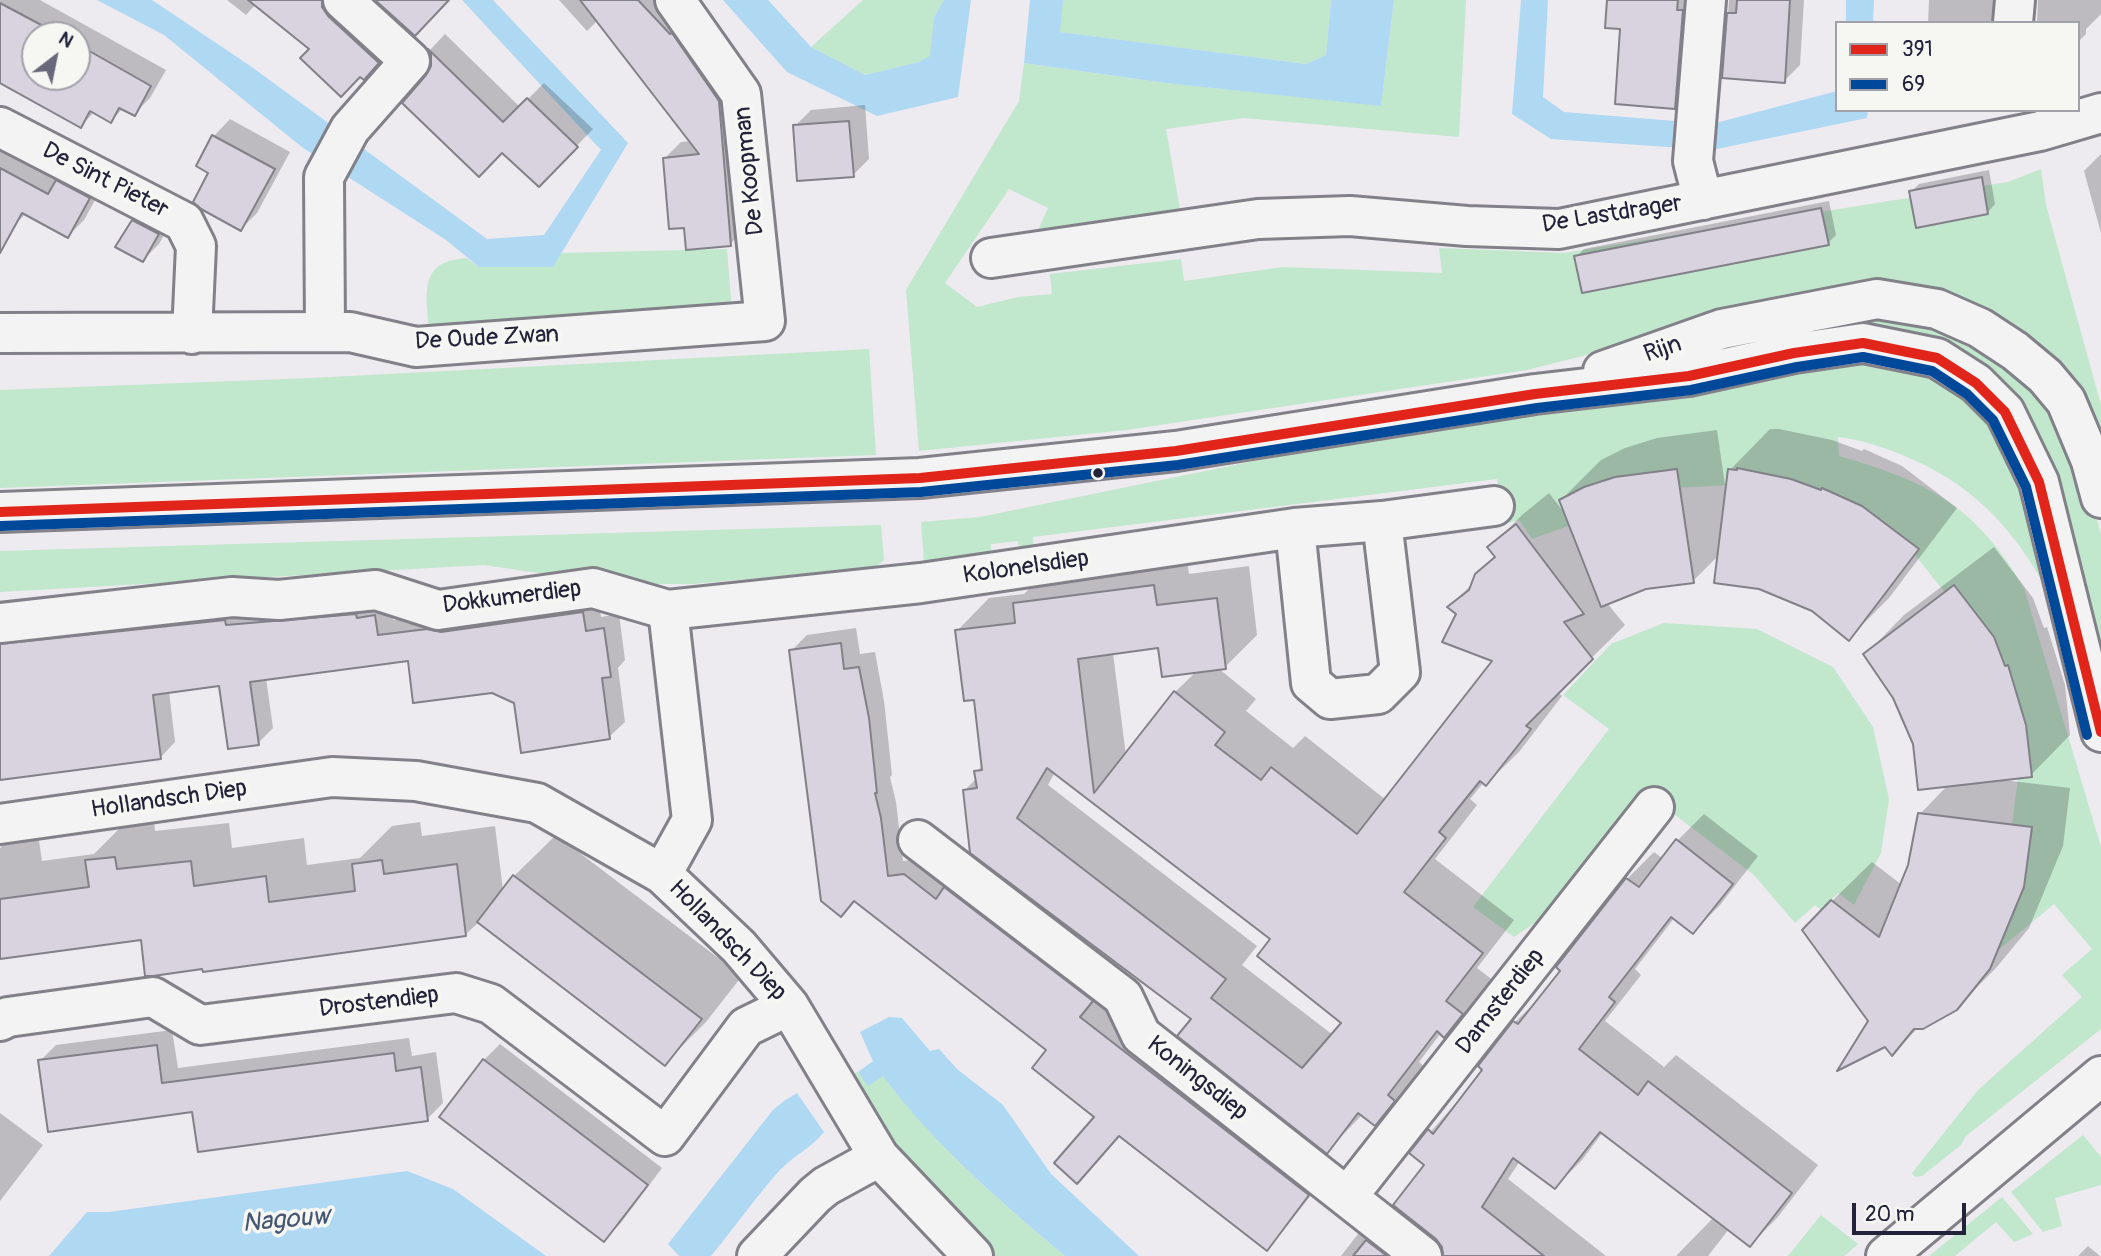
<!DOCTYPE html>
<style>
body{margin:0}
#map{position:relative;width:2101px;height:1256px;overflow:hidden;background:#edeaf0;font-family:Pangolin,sans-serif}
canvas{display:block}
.legend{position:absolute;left:1835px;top:21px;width:245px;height:91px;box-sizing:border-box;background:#f6f6f2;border:2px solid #a1a1a9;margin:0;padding:9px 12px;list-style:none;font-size:21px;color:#22223b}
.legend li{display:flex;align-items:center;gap:14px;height:35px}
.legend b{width:35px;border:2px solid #a1a1a9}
.north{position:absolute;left:21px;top:21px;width:70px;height:70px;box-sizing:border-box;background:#f6f6f2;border:2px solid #a1a1a9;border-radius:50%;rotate:32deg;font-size:19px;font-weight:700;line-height:28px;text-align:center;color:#22223b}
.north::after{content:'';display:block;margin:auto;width:24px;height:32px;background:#69687a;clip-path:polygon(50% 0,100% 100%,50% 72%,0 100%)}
.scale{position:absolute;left:1852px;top:1203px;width:114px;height:32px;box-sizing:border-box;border:4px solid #22223b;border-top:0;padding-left:9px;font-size:21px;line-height:24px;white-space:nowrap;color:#22223b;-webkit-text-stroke:5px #f6f6f2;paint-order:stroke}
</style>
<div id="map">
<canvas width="2101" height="1256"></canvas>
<ul class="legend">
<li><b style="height:9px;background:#e1251b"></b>391</li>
<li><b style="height:9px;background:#004899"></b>69</li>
</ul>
<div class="north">N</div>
<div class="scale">20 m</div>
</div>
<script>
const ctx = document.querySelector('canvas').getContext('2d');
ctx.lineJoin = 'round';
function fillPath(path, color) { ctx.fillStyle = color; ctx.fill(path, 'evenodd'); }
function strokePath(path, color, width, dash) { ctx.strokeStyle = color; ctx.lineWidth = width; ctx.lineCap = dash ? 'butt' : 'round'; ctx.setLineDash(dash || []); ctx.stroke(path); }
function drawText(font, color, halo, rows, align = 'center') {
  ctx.font = font + ' Pangolin,sans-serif'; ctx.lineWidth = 7; ctx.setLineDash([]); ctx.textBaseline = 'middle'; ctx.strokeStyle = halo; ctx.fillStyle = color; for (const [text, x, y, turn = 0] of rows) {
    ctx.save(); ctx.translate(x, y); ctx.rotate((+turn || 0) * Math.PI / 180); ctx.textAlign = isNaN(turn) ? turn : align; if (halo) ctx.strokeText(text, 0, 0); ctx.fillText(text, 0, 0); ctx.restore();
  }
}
fillPath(new Path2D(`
 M863,0H944L934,17L931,56L919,62L865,75L811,47Z
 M1063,0H1331L1326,55L1306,64L1059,32Z
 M1394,0H1466L1459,137L1244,118L1166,129L1181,215L1037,233L1048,208L1009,189L945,283L977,307L1018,297L1052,294L1050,274L1181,259L1184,281L1283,267L1442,273L1439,248L1564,253L2008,182L2041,169L2046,205L2101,405V458L1993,321L1759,312L1527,370L1126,430L919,451L906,290L1019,101L1024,63L1166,83L1381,105Z
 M727,249L732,311L429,330C428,309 419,274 444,263C450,260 459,259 466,258L479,267H552L561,253Z
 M1851,312L1953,329L2040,391L2087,482L2101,535V682L2047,474L1961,358L1699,365L1690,350Z
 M869,349L876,455L0,488V390L311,378Z
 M1853,357L1928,373L1977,401L2017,462L2048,592C2013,526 1970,482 1900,454C1880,446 1858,439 1838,437L1839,456C1929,482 1976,506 2024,588L2101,847V1029L1966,1136L1961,1145L1922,1176L1915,1177L1912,1173L1978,1090L2082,997L2062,975L2092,949L2054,904L1971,973L2005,877L2020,763L1978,634L1907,545L1793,482L1674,488L1532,539L1519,520L1504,524L1497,479L1033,537L1034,550L1020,552L1018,541L991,544V555L940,563L924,562L921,522L980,517L1313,449L1569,408Z
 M881,525L884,560L875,567L693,584H613L484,565L0,592V551Z
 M1664,623L1757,629L1833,667L1873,727L1889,799L1881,853L1854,905L1838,893L1821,910L1815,905L1795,923L1754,875L1650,796L1566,902L1514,937L1473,907L1609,729L1563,695L1611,644Z
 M858,1072L868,1085L883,1075C934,1145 1000,1201 1065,1256H987L925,1187L849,1075Z
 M2083,1135L2101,1157V1185L2055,1198L2062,1226L2043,1232L2011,1192Z
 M2002,1197L2033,1234L2014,1242L1996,1222L1955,1256H1929Z
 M1821,1215L1858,1244L1844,1256H1788Z`), '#c1e7cd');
fillPath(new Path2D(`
 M97,0H152L249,65L487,239L544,235L601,150L462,0H493L628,143L553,267H479L446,240L303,148L164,35Z
 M723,0H768L811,47L865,75L919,62L930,56L934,17L944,0H971L958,97L877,116L787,72Z
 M1030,0H1063L1060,32L1306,64L1326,55L1331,0H1394L1381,106L1166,83L1024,63Z
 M1521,0H1548L1543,97L1564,112L1712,124L1837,91V110H1868L1867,118L1712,150L1551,139L1512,114Z
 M1846,0H1874L1873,23H1846Z
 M889,1017L902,1018L930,1051L939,1049L957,1069L1003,1105L1051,1174L1139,1256H1065C1000,1201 934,1145 883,1076L868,1086L858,1072L873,1061L860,1032Z
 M797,1093L824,1132C811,1148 793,1156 779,1171C755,1198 734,1228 711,1256H679L668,1244L773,1110L784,1101Z
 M407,1171L453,1189L546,1256H49L87,1212H109Z`), '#afd8f3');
fillPath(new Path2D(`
 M0,0H40L166,70L150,98L134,114L123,108L111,121L94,112L81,126L0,81ZM35,35H77V77H35Z
 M227,0H344L394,46L364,78L311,48L256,4L246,15Z
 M559,0H669L734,84L746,228L730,244L685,226L665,158L681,142L691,141L598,20L587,31Z
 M1608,0H1698L1691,91L1675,107L1622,28Z
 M1729,0H1804L1800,65L1784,81L1724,76Z
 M1929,0H2007L2015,23H1928Z
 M2038,0H2101V14L2086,29V34L2078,42V23H2037Z
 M445,34L520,107L544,83L593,129L539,185L433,54L430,50Z
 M865,105L869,159L853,175L795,126L811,110Z
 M230,119L290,152L257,213L241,229L211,173L198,166L214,136Z
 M0,143L105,182L84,220L68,236L26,213L14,226L0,218Z
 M2101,154V233L2084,171Z
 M1989,170L1995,204L1988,212L1911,192L1919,184Z
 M1829,201L1836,235L1828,243L1576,257L1584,249Z
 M150,205L174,217L159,244L143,260L134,221Z
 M1770,429H1779L1832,440L1862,451L1864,449L1902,466L1957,508L1889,598L1849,638L1812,610L1719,555L1693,581L1645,587L1607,603L1625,625L1557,692L1562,696L1519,752L1486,784L1484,782L1470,799L1477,805L1435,859L1514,920L1477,968L1494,981L1477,1003L1444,1036L1441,1033L1419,1062L1426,1068L1407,1091L1375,1124L1363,1114L1327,1151L965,790L977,778L976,772L983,765L975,699L957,631L989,598L1024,594L1047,571L1186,553L1189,574L1249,566L1257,635L1225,667L1218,668L1256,699L1246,711L1293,748L1305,736L1386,800L1495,660L1459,614L1449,607L1474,582L1476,575L1495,556L1489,548L1522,515L1549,493L1566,515L1561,500L1601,460L1625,448L1657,438L1717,430L1726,492L1730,470ZM1160,646L1197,671L1175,692L1126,756L1113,653ZM1055,772L1272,939L1344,1023L1333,1035L1242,965L1257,946L1048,785Z
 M1994,547L2033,598L2044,628L2047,627L2065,685L2070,735L2031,775L2003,780L2070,788L2063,846L2029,928L1996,968L1956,1008L1919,1027L1892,1054L1871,1021L1832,901L1872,862L1902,885L1910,866L1920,814L1948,785L1914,744L1895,697L1865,655L1904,615Z
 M598,597L601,617L619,614L625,660L618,668L625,722L609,737L409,659L266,678L273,728L258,743L220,684L169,691L175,742L160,758L0,778V632L390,601L393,620Z
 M856,628L860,654L875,652L884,701L892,775L890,777L896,802L903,861L920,859L1107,985L1095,1000L1324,1179L1282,1232L1267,1248L1097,1117L1048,1050L855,900L791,651L807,635Z
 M1704,814L1758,856L1720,905L1693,932L1675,917L1635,969L1641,975L1605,1021L1664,1067L1676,1055L1818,1165L1777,1218L1750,1245L1729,1229L1708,1256H1676L1714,1217L1603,1132L1582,1160L1555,1187L1520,1161L1508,1179L1606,1256H1341L1358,1234L1385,1207L1436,1247L1444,1250L1427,1164L1412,1153L1485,1070L1515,1022L1542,996L1627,879L1654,852L1663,859L1677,841Z
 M154,819L155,831L229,823L232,848L304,838L307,865L360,858L392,826L420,822L422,836L495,826L503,890L514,876L556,835L742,976L706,1022L665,1063L479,922L466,934L142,938L0,958V848L10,838L38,834L42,861L94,854L126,822Z
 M172,1030L178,1068L409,1038L412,1056L436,1052L443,1103L427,1119L194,1110L40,1061L56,1045Z
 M500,1044L662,1168L620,1224L604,1240L484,1060Z
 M0,1113L43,1145L0,1201Z
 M2088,1246L2100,1256H2078Z`), '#0003');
const building = new Path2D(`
 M248,0H322V7L328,16L379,63L364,80L360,77L341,97L300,58L309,49Z
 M375,0H449L415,36Z
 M580,0H638L670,34L672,33L719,101L731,246L686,250L684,228L669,229L663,158L699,154Z
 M1607,0H1678L1677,10H1683L1675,109L1615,104L1620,29L1605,28Z
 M1737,0H1790L1785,83L1722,78L1727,13H1736Z
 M0,3L60,35H35V77H77V44L151,86L135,116L119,108L111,123L90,111L81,128L0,83Z
 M428,49L503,122L527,98L578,147L539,187L502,153L479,177L402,103L426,75L431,66V55Z
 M849,121L854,177L797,181L793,125Z
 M212,135L275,169L241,231L201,209L193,202L208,173L196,166Z
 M0,168L48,194L56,180L90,198L68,238L22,213L0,253Z
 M1982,177L1988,214L1916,228L1909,191Z
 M1821,208L1829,245L1582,293L1574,256Z
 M132,220L159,234L143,262L115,247Z
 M1737,468L1791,479L1821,490L1822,488L1862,506L1919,549L1849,641L1812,611L1759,589L1714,583L1728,469L1737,470Z
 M1677,469L1694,583L1646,589L1601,607L1559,500L1584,487L1615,477Z
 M1516,524L1584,614L1564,622L1593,659L1526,726L1531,729L1486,786L1480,781L1439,832L1446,838L1404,892L1483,953L1446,1001L1463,1014L1444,1038L1437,1031L1388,1095L1395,1101L1375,1126L1358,1113L1327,1154L1177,1036L1191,1019L970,853L963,790L977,788L974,771L982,770L974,700L964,701L955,630L1015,623L1013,603L1154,585L1157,605L1217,598L1226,669L1162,677L1158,648L1078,659L1094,793L1174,691L1225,732L1215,745L1261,780L1271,767L1357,834L1492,661L1442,642L1456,614L1447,607L1469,590L1475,574L1495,557L1487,547ZM1047,768L1270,939L1257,956L1341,1023L1302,1068L1211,998L1226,979L1017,818Z
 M1954,585L1994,637L2005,666L2008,665L2026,725L2032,777L1918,790L1913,744L1893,698L1863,654Z
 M583,612L586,631L604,628L611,677L602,678L610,739L521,753L514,703L492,693L413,703L408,661L250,682L259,745L228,749L219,686L153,695L161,759L0,780V644L225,620L226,625L356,614L357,618L375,615L378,635L427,629L441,632Z
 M841,643L844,669L859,667L869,718L877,793H875L881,818L888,876L904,874L936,899L944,887L1093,1001L1080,1017L1309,1195L1267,1251L1119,1136L1077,1184L1054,1163L1094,1117L1032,1068L1046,1050L854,901L841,917L821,901L789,650Z
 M1918,813L2032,827L2024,887L1990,969L1957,1010L1923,1029H1914L1892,1056L1885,1047L1837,1071L1868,1021L1802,930L1831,900L1879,937L1908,865Z
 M1676,839L1733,884L1693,934L1671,917L1609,997L1615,1002L1579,1049L1638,1095L1648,1081L1792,1193L1750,1247L1600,1132L1555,1189L1513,1158L1482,1207L1544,1256H1443L1442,1247L1436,1239L1393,1205L1424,1165L1409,1153L1428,1129L1433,1134L1482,1070L1478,1066L1513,1021L1518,1024L1560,971L1556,967L1626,878L1639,887Z
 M115,857L117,869L191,861L194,886L266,876L269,902L355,891L352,864L382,860L384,874L457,864L466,936L203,972L202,969L153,976H145L141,940L0,959V899L89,887L85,860Z
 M513,875L702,1019L665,1066L477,922Z
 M157,1045L162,1083L394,1053L396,1071L421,1067L428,1121L198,1152L192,1112L48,1132L38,1060Z
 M483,1059L648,1185L604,1242L439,1117Z
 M1366,1240L1387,1256H1353Z`);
fillPath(building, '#d8d3df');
strokePath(building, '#828088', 2);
const street = new Path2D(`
 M2013,23L2015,0
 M0,127L184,222L196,246L192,334
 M1703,200L1693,161L1706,0
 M991,258L1258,219L1350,216L1467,226L1559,229L2040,131L2101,113
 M325,331L324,177L350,129L410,61L343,0
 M0,333L350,332L416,347L765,321L741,94L675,0
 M1295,528L1311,683L1330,699L1378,694L1400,672L1382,521
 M0,623L232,597L279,600L376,590L438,610L593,588L668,610L921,583L1295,528L1382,521L1494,506
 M0,824L332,777L416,781L537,803L662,874L739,947L789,1006L879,1157L973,1256
 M918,840L1123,997L1141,1035L1422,1256
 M662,874L692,820L668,610
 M0,1021L8,1017L153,997L200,1025L456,993L491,1004L665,1136L746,1027L789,1006
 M1347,1197L1654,807
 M757,1256L815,1195L826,1186L879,1157
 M1886,1256L2101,1076`);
const secondary = new Path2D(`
 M1603,371L1722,329L1877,299L1937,309L1980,328L2015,351L2045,376L2066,401L2091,461L2101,498
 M0,512L920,478L1176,451L1535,394L1689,376L1794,353L1863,343L1937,358L1976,383L2005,412L2039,482L2101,732`);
strokePath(street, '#828088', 44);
strokePath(secondary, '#828088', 44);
strokePath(street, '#f4f3f3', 38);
strokePath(secondary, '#f4f3f3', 38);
strokePath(new Path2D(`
 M0,512L920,478L1176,451L1535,394L1689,376L1794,353L1863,343L1937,358L1976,383L2005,412L2039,482L2101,732`), '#e1251b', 10);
strokePath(new Path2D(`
 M1,526L921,492L1178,465L1537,408L1691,390L1797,367L1863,357L1932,371L1967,394L1993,420L2026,487L2087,735`), '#004899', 10);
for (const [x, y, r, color] of [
 [1098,473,6,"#22223b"]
]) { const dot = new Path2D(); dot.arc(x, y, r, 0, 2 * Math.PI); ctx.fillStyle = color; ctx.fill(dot); strokePath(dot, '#f6f6f2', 2.5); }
drawText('24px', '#22223b', '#f6f6f2', [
 ["De Koopman",750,171,-96],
 ["De Sint Pieter",105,181,27],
 ["De Lastdrager",1612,215,-9],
 ["De Oude Zwan",487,339,-3],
 ["Rijn",1663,350,-19],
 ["Kolonelsdiep",1026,568,-8],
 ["Dokkumerdiep",512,598,-7],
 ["Hollandsch Diep",169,800,-8],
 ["Hollandsch Diep",727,941,46],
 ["Damsterdiep",1501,1002,-52],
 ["Drostendiep",379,1003,-7],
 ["Koningsdiep",1197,1079,38]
]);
drawText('italic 26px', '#445672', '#f6f6f2', [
 ["Nagouw",286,1221,-5]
]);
</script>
